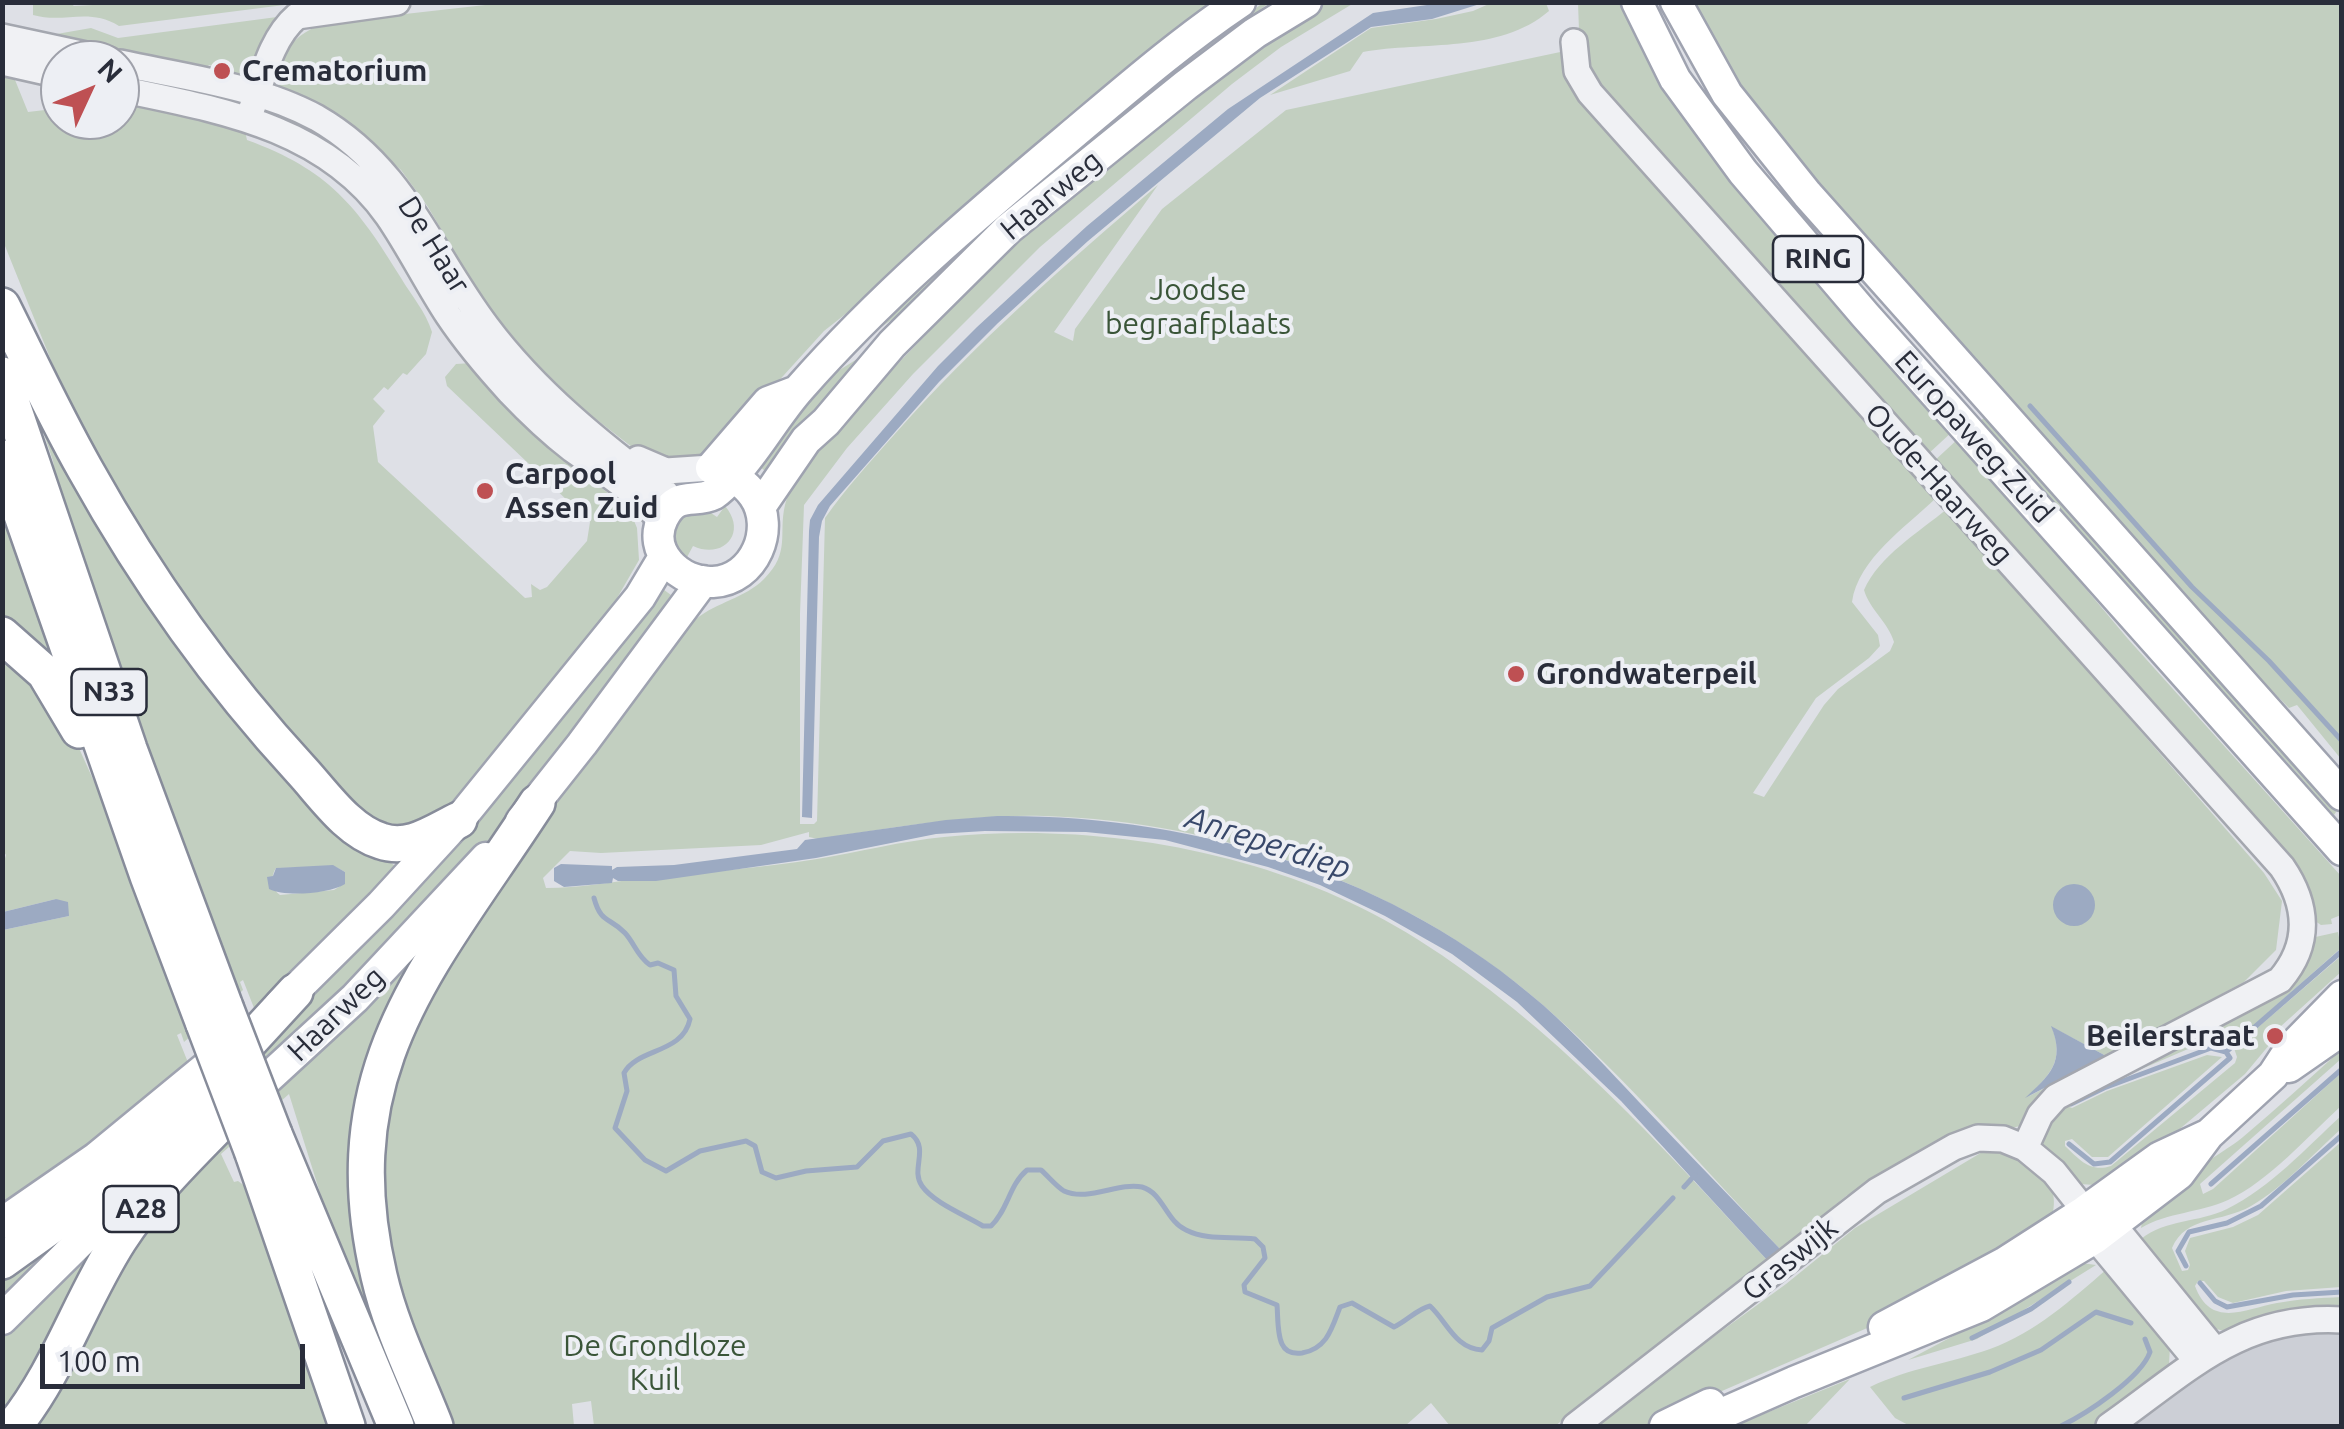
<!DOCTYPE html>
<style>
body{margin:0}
#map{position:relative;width:2344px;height:1429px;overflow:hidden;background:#dee0e6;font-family:Ubuntu,sans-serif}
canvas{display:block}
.frame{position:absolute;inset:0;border:5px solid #292d3a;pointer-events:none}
.north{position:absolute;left:40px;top:40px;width:100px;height:100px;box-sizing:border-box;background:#edeff4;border:2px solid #9fa1aa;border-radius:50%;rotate:46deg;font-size:28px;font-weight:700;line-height:40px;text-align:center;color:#292d3a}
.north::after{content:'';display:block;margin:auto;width:35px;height:45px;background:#be5053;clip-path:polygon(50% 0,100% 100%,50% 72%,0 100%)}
.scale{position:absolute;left:40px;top:1344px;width:265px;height:45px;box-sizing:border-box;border:5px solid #292d3a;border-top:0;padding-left:12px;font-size:30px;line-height:35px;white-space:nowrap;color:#292d3a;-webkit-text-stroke:8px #edeff4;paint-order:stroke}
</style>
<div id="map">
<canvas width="2344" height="1429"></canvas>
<div class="frame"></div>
<div class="north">N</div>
<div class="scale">100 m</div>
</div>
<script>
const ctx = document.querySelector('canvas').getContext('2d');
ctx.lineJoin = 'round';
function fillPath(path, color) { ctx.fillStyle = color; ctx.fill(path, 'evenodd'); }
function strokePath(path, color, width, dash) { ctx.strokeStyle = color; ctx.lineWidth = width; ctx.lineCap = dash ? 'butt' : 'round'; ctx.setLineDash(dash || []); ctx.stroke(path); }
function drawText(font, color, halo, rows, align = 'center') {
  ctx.font = font + ' Ubuntu,sans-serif'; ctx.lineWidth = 8; ctx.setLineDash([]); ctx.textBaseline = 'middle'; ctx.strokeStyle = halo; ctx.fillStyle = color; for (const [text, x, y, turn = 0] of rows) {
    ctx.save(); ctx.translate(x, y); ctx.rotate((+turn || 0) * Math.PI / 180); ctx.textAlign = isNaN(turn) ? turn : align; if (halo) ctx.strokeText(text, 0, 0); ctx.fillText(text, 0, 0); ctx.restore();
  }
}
fillPath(new Path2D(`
 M2321,1330L2341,1331V1426H2125L2226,1357L2265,1341Z`), '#cccfd6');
fillPath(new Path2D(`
 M33,2L70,3L74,6L148,2L300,3L119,26C88,7 64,24 33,15Z
 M503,3H1220L920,255L824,331L764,397L721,451L673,464L637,451L574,402L535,364L479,294L428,207L401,170L343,121L279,87C274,55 296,33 325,23Z
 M1263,3H1269L1148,93L995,225L906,310L858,343L988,225L992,224L993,220L1197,50Z
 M1321,3H1354L1281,47L1232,84L1040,247L913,374L847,448L804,505L800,614V824H814L817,821L825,518C846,488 870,462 894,435C975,343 1066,264 1158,185L1054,332L1073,341L1075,329L1162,209L1286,110L1565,51L1571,86L1936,498C1906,527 1858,559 1852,602L1878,635L1880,646L1869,658L1816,698L1753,793L1764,797L1824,705L1838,689L1890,651L1894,642C1888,622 1870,610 1864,590C1879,556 1919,532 1947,509L2264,873L2282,901L2276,950L2244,982L2106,1056L2052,1027C2064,1062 2051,1072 2029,1096L2049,1086L2031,1110L2025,1125L1938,1144L1846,1196L1781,1250C1703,1168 1628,1080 1544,1006C1409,887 1222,821 1044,816C968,814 893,828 818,839L809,837V832L761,845L601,853L570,851L543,878L546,888C579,888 612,882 644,878C702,872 760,868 817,859C859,852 902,841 944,837C1103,821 1281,853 1417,939C1552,1024 1660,1144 1767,1260L1555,1426H1450L1431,1403L1405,1426H594L591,1401L572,1404L574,1426H442L383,1254L384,1088L488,889L696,619C717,602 745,598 764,579C791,552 778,534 785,505C790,485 807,463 820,445L956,303L972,279L1039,219L1302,14Z
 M1491,3H1546L1549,11C1499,54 1423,41 1363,52L1350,71L1270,95L1371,28L1436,19L1473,11Z
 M1578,3H1622L1644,44L1953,431L1927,455L1590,83L1580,58Z
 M1687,3H2341V759L2297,705L2289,708L2180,599L1765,127Z
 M277,17L259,61L254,59L249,70L242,75L209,65L203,72L51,35L91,28L118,38Z
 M3,74L13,75L28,112L45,110L40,88L50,82L60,85V120H120V100L244,127L247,140C329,170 357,206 401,278C411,295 426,312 432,332L426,354L407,375L403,373L388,390L384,387L373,399L385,411L373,426L378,462L525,598L532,597L531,584L540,590L547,587L587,541L590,522L447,386L445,377L456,364L472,363L554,449L630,511L637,528L639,560L598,631L550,693L443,811L431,821L387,830L358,811L224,657L121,502L65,395L3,241Z
 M865,354L772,476L752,461L819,383Z
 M27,383L69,454L376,853L397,867L256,1013L243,980L240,982L243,990L230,1002L64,522L53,461ZM336,867L345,872V883L334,890L280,895C272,890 270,876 276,868Z
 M1988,414L2338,809L2334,815L2238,707L2148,618L1975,426Z
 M1959,438L2128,639L2341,876V915L2331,919L2332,924L2321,925L2312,919L1932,463Z
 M2,504L79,707L3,623Z
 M725,506C748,533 723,560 693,546L686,559L674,541L673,529L682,514L708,511L717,517Z
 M656,584L671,595L601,695L518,805L444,892L382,958L3,1310V1271L113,1185Z
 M2,645L69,726L101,797L192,1035L184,1042L181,1033L177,1035L191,1070L3,1213V930L69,916L56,899L3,912V865L6,855L2,849Z
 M435,931L362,1126L429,1426H405L370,1352L289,1094L221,1154L234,1182L238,1181L249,1189L339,1426H22L130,1234Z
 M2338,932L2341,948L2228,1048L2215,1043H2202L2067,1101V1106L2072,1108L2107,1091L2207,1055L2222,1057L2108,1157H2092L2072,1139L2065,1141V1146C2079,1159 2090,1173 2111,1166L2235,1063L2237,1057L2234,1048L2341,956V972L2280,1027L2278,1025L2272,1030L2275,1038L2245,1074L2112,1186L2079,1184C2044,1158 2027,1138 2059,1102L2276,991L2297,968L2311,938Z
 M2341,1050V1059L2200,1184L2203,1194L2213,1189L2341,1073V1106C2309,1135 2268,1182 2228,1200C2200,1213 2168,1212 2141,1228C2148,1191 2215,1160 2243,1137C2276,1109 2309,1079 2341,1050Z
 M2341,1116V1129C2313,1154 2284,1187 2251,1206C2222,1223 2186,1215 2172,1248L2182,1271L2188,1270L2190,1265L2185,1251L2190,1238L2233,1227L2258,1215L2341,1142V1287L2286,1291L2233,1303L2218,1297L2204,1281H2198L2195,1286C2211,1329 2245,1309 2277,1303C2299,1299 2320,1298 2341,1297V1311L2230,1332L2211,1328L2141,1239C2166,1219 2198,1223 2227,1209C2270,1188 2306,1148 2341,1116Z
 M1997,1150C2032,1165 2066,1179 2050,1223L1918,1306L1715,1394L1650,1426H1591L1786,1284L1855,1228L1984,1151Z
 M141,1195L3,1426V1330Z
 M2074,1262L2096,1265L1977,1339L1908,1360L1987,1318Z
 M2107,1269L2170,1346L2169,1365L2163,1374L2093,1426H1910L1895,1418L1870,1387C1909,1368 1951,1363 1990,1349C2036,1332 2071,1300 2107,1269Z
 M1850,1379L1805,1426H1734Z`), '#c2cfc0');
fillPath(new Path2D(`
 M1447,2L1483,3L1432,19L1371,27L1260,98L1088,241L998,323L939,382L830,506L822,521L819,537L812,818L802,817L809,531L810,520L818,505L938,366L977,327L1087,226L1228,109L1373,13Z
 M997,816C1193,814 1394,874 1543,1005C1577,1035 1608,1069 1639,1102C1686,1151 1734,1201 1781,1250L1767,1260L1621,1101L1517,1002L1452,954L1385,916L1320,885L1268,867L1165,840L1086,832L985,831L936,834L816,858L656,881H618L613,878L612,883L564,887L554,881V868L561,864L612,866V870L617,867L674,865L797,849L805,840L946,820Z
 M333,865L345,872V884C329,894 284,897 269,889L267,877L273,876L276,868Z
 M2053 905a21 21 0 1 1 42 0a21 21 0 1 1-42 0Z
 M56,899L68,902L69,916L3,930V912Z
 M2051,1026L2106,1056L2025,1098C2049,1076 2066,1062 2051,1026Z`), '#9caac2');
strokePath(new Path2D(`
 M2030,406L2192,587L2269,661L2342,741
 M594,898C601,924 610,917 625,933C635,944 637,956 650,965L658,963L674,970L676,996L690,1019C683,1054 637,1048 624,1073L627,1091L615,1128L645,1160L666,1171L700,1151L746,1141L755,1146L762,1172L776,1178L806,1171L857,1167L883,1141L911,1134C930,1149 910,1169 922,1186C934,1203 965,1215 983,1226H991C1008,1210 1009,1185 1027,1170H1041C1048,1176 1056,1186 1064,1191C1088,1202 1118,1182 1142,1187C1163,1193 1166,1221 1186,1230C1208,1241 1231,1236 1255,1239L1263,1247L1265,1258L1244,1285L1245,1292L1277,1305C1278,1316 1277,1334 1282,1344C1286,1353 1294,1354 1302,1353C1327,1349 1332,1328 1340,1307L1352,1303L1394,1327C1407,1321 1417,1309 1430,1306C1448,1323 1455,1348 1482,1350L1489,1341L1492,1328L1547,1297L1590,1286L1673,1198
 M2226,1052L2342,951
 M2069,1144L2094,1164L2110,1162L2230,1058L2226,1052L2211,1048L2104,1088L2071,1104
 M2211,1184L2342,1069
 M1684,1187L1695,1175
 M2186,1266L2178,1251L2189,1232L2227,1223L2261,1206L2342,1135
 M2200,1283L2215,1301L2227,1307L2293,1295L2342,1292
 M1972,1338L2031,1309L2069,1282
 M1904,1398L1990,1372L2041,1350L2096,1312L2131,1323
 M2061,1426C2086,1414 2141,1378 2150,1352L2145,1339`), '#9caac2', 5);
const minor = new Path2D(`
 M2,37L109,60
 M1574,42L1577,71L1590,93L2282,867C2308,905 2311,944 2280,980L2056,1097L2040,1115L2025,1148
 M2,62L60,75
 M120,63C185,77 258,86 317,118C404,168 430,252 487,327C535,391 601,445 665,492
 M120,89C220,110 325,127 388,216C410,248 427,283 448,315C466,342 488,368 510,392C529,412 550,432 572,449C603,471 636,491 661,521
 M252,108C263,77 271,38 297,16L397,2
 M638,459L666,471L711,468
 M2099,1218L2114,1226L2214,1349
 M1575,1426L1877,1191L1954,1147L1978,1138L2003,1139L2025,1148L2054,1172L2085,1211L2095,1238L2196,1360
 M2109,1426C2185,1373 2239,1314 2342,1320`);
const major = new Path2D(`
 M1637,2L1675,79L1743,172L1865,315L2342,850
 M1676,2L1727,94L1807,194L2342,795
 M797,391L768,402L711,468C728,473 744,481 754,496C776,528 755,580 713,582C680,584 646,551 663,518C677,490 694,504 714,494C720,490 726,484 731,478C757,451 775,416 800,388C880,297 974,217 1067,139C1123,92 1179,43 1240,2
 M760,507L806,440L826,422L892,344L1008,229L1186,85L1255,33L1306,2
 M521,821L582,744L703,581
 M280,1005L381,905L459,820L640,597L664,557
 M2289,1067L2342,1030
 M243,1101L355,998L486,858
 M2,1223L96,1158L214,1061
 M2,1319L94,1228L160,1168
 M1884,1327L2004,1263L2085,1211L2160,1157L2205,1136
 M1665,1426L1710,1404
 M1694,1426L1794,1382L1981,1306L2095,1238L2179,1174L2208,1135L2273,1075L2290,1049L2342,996`);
const highway = new Path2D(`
 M2,306C29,360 55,416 85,469C145,577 218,680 302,771C324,795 348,831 381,841C409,851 434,832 459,820
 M2,375L129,749L225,1007
 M2,458L148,876L204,1024
 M2,635L45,673L79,730
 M274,1134L396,1426
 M253,1153L347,1426
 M2,1261L73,1210L168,1130L295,992
 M14,1426C59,1370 80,1301 119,1240C152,1189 198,1147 240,1103
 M435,1426C416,1377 391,1328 379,1276C330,1066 431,966 537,803`);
strokePath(minor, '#a4a7af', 30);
strokePath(major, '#9fa3b0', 35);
strokePath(highway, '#878c9a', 40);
strokePath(minor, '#f0f1f4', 25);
strokePath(major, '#fff', 30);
strokePath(highway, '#fff', 35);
const highwayBridge = new Path2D(`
 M225,1007L274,1134
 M204,1024L253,1153`);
strokePath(highwayBridge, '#878c9a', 40, []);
strokePath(highwayBridge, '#fff', 35);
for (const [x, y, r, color] of [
 [222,71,10,"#be5053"],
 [485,491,10,"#be5053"],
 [1516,674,10,"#be5053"],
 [2275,1036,10,"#be5053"]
]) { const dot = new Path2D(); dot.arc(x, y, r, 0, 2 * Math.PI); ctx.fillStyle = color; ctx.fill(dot); strokePath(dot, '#edeff4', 4); }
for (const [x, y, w] of [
 [1818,259,90],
 [109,692,75],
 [141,1209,75]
]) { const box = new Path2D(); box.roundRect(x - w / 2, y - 23, w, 46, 8); ctx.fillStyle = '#edeff4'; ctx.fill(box); strokePath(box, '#292d3a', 2.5); }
drawText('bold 28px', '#292d3a', null, [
 ["RING",1818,259],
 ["N33",109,692],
 ["A28",141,1209]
]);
drawText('bold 30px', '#292d3a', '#edeff4', [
 ["Crematorium",242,71],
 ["Carpool",505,474],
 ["Assen Zuid",505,508],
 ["Grondwaterpeil",1536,674],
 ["Beilerstraat",2255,1036,"right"]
], 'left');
drawText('30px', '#292d3a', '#edeff4', [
 ["Haarweg",1051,195,-40],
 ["De Haar",434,245,58],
 ["Europaweg-Zuid",1974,437,48],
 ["Oude-Haarweg",1939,484,48],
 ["Haarweg",336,1014,-44],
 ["Graswijk",1790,1259,-39]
]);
drawText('30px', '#3a5538', '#edeff4', [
 ["Joodse",1198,290],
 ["begraafplaats",1198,324],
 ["De Grondloze",655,1346],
 ["Kuil",655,1380]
]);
drawText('italic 32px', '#38486a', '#edeff4', [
 ["Anreperdiep",1268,843,18]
]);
</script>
